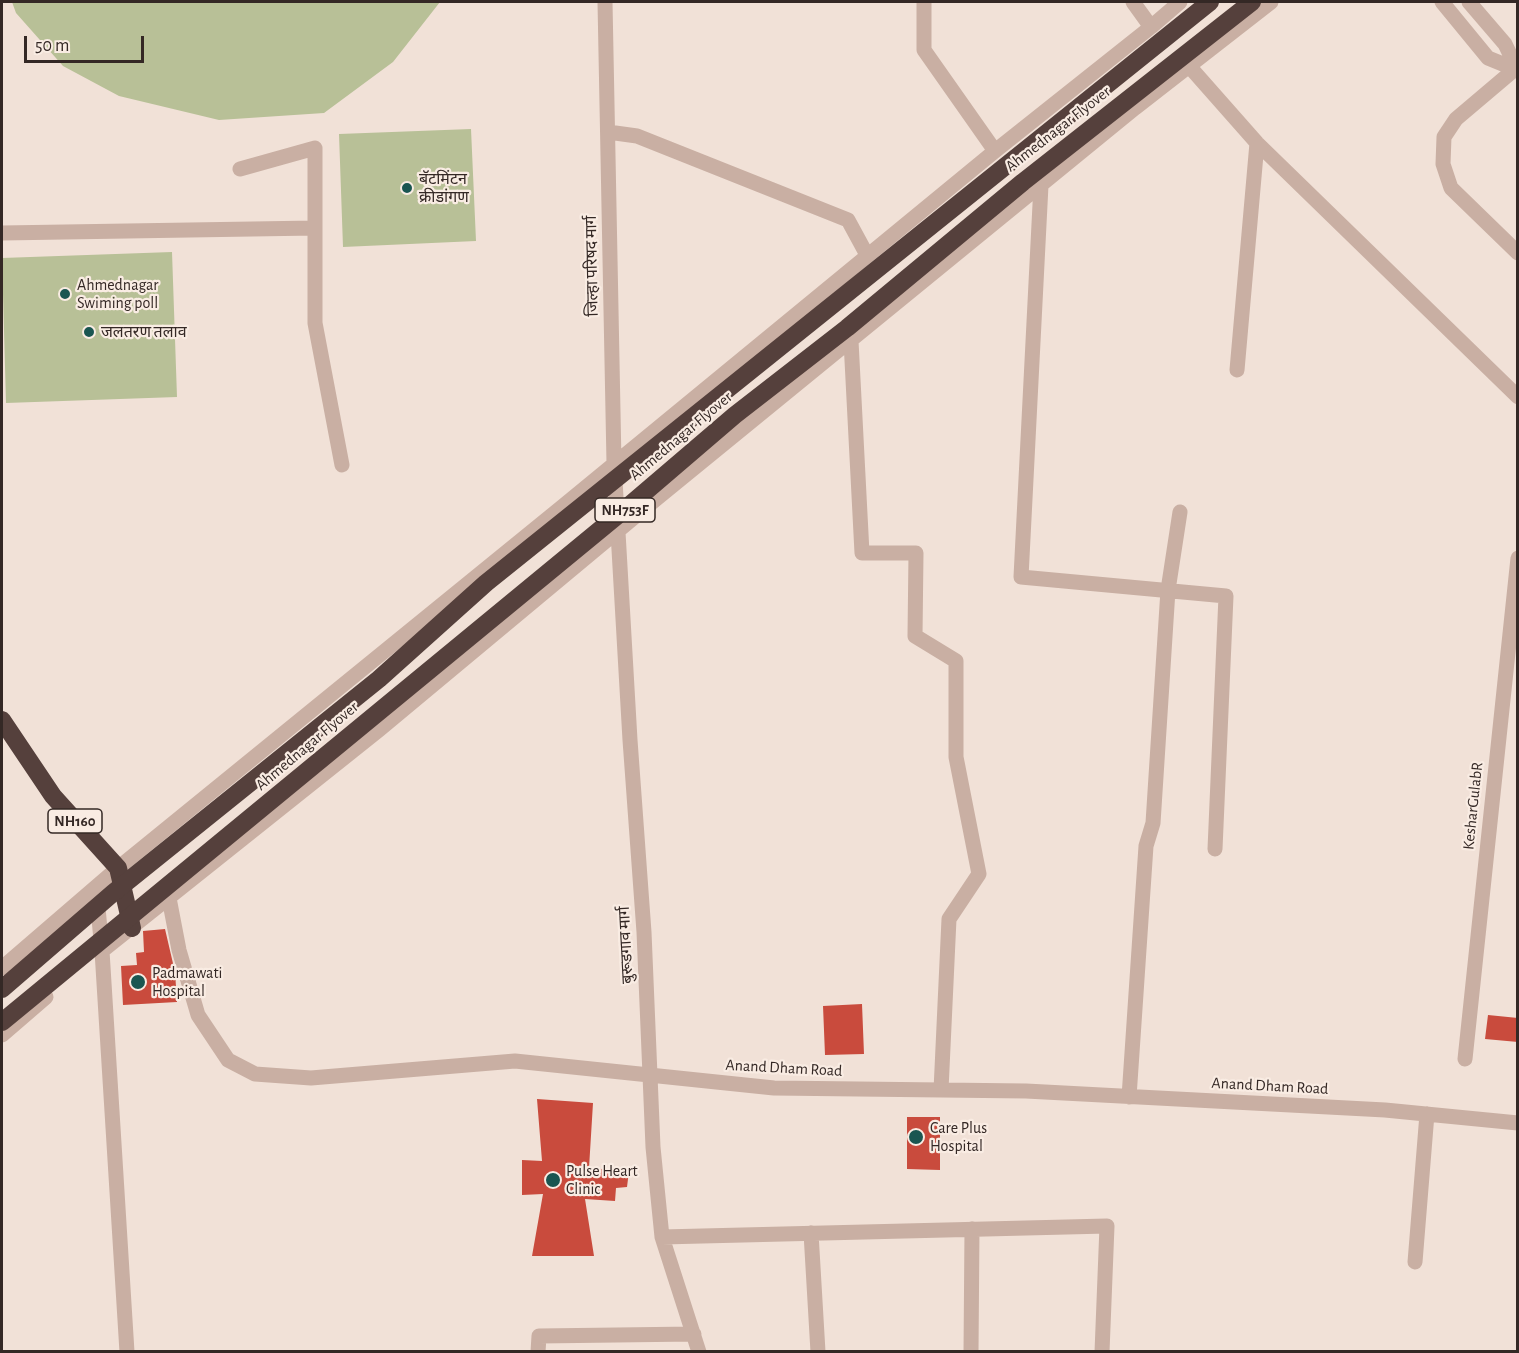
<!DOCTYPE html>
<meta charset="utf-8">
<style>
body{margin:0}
#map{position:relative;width:1519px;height:1353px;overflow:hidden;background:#f1e1d7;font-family:"Alegreya Sans",sans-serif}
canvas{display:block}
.frame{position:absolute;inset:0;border:3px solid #342825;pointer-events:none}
.scale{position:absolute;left:24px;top:36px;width:120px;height:27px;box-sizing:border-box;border:3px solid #342825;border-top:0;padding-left:8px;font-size:18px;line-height:21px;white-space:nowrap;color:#342825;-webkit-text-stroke:4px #f9ece3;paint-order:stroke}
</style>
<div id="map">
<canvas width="1519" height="1353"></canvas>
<div class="frame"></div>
<div class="scale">50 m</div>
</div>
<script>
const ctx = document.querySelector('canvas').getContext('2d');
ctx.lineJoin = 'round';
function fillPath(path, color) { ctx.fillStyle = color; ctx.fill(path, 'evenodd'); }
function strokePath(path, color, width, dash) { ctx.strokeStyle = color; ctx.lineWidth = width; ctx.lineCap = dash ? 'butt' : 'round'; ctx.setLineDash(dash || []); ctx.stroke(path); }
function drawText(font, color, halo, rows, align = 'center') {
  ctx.font = font + ' "Alegreya Sans","Noto Sans Devanagari",sans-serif'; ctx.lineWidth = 4.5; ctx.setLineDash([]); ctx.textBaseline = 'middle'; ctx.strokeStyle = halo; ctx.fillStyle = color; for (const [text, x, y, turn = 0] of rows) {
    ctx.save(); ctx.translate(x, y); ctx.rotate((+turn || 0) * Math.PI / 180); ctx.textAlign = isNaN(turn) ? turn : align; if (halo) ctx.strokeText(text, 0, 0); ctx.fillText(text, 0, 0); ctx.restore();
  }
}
fillPath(new Path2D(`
 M12,2H440L393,62L324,113L219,120L119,96L63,66L16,13Z
 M471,129L476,241L343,247L339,134Z
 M172,252L177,397L6,403L2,258Z`), '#b8c097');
fillPath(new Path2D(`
 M165,929L175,972L177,1002L123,1005L121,966L137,965L136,953L144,952L143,931Z
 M862,1004L864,1054L825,1055L823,1006Z
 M1488,1015L1518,1018V1042L1485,1039Z
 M537,1099L593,1103L589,1168L629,1171L627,1187L616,1188L615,1201L585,1199L594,1256H532L543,1194L522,1195V1160L542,1161Z
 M907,1117H940V1170L907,1169Z`), '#c94b3d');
strokePath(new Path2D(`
 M605,2L614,463L630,740L644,932L653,1147L662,1237L699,1352
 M924,2V50L995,151
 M1133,2L1151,27
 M1442,2L1488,58L1515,69
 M1469,2L1505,44L1518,71
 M1518,64L1515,69L1456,119L1444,137L1443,164L1451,188L1518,253
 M1189,66L1257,143L1518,397
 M608,132L637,136L848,220L867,255
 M240,169L315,148V323L342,465
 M1041,185L1021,577L1226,596L1215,849
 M2,233L315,228
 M851,341L862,553H916L915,636L956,661V757L979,874L949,919L941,1090
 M1237,370L1257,143
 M97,897L102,951L127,1352
 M169,898L179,950L198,1015L228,1060L255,1074L311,1078L515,1061L774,1088L1026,1091L1385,1110L1518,1123
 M102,951L379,730L655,500L1135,108L1271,2
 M2,968L118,868L563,506L995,151L1151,27L1180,2
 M2,1035L46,997
 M1465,1059L1518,558
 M1129,1097L1146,846L1153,823L1168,590L1180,512
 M811,1233L818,1352
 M662,1237L1107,1226L1102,1352
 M1415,1262L1427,1114
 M538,1352L539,1336L694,1334
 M971,1352L972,1229`), '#c9afa3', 15);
strokePath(new Path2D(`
 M2,720L53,796L118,868L132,928`), '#55403c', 18);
strokePath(new Path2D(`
 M2,989L113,893L379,679L486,583L1210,2
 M2,1022L624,510L735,415L847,328L1023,182L1252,2`), '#55403c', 18);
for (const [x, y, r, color] of [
 [407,188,6,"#1a5651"],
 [65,294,6,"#1a5651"],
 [89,332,6,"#1a5651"],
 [138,982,8,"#1a5651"],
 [916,1137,8,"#1a5651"],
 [553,1180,8,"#1a5651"]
]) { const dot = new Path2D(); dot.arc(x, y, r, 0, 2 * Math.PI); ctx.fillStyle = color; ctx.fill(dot); strokePath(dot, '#f9ece3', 2); }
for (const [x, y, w] of [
 [625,510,60],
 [75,821,54]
]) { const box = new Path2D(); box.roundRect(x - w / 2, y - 12, w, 24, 4.5); ctx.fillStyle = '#f9ece3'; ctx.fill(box); strokePath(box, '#342825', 1.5); }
drawText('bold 15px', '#342825', null, [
 ["NH753F",625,510],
 ["NH160",75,821]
]);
drawText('16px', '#342825', '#f9ece3', [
 ["Ahmednagar Flyover",1058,129,-38],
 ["जिल्हा परिषद मार्ग",592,266,-91],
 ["Ahmednagar Flyover",681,436,-40],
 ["Ahmednagar Flyover",307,746,-40],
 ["KesharGulabR",1473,806,-84],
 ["बुरूडगाव मार्ग",626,945,-93],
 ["Anand Dham Road",784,1068,3],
 ["Anand Dham Road",1270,1086,3]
]);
drawText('16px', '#342825', '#f9ece3', [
 ["बॅटमिंटन",419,179],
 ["क्रीडांगण",419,197],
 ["Ahmednagar",77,285],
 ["Swiming poll",77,303],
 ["जलतरण तलाव",101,332],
 ["Padmawati",152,973],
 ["Hospital",152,991],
 ["Care Plus",930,1128],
 ["Hospital",930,1146],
 ["Pulse Heart",566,1171],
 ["Clinic",566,1189]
], 'left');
</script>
